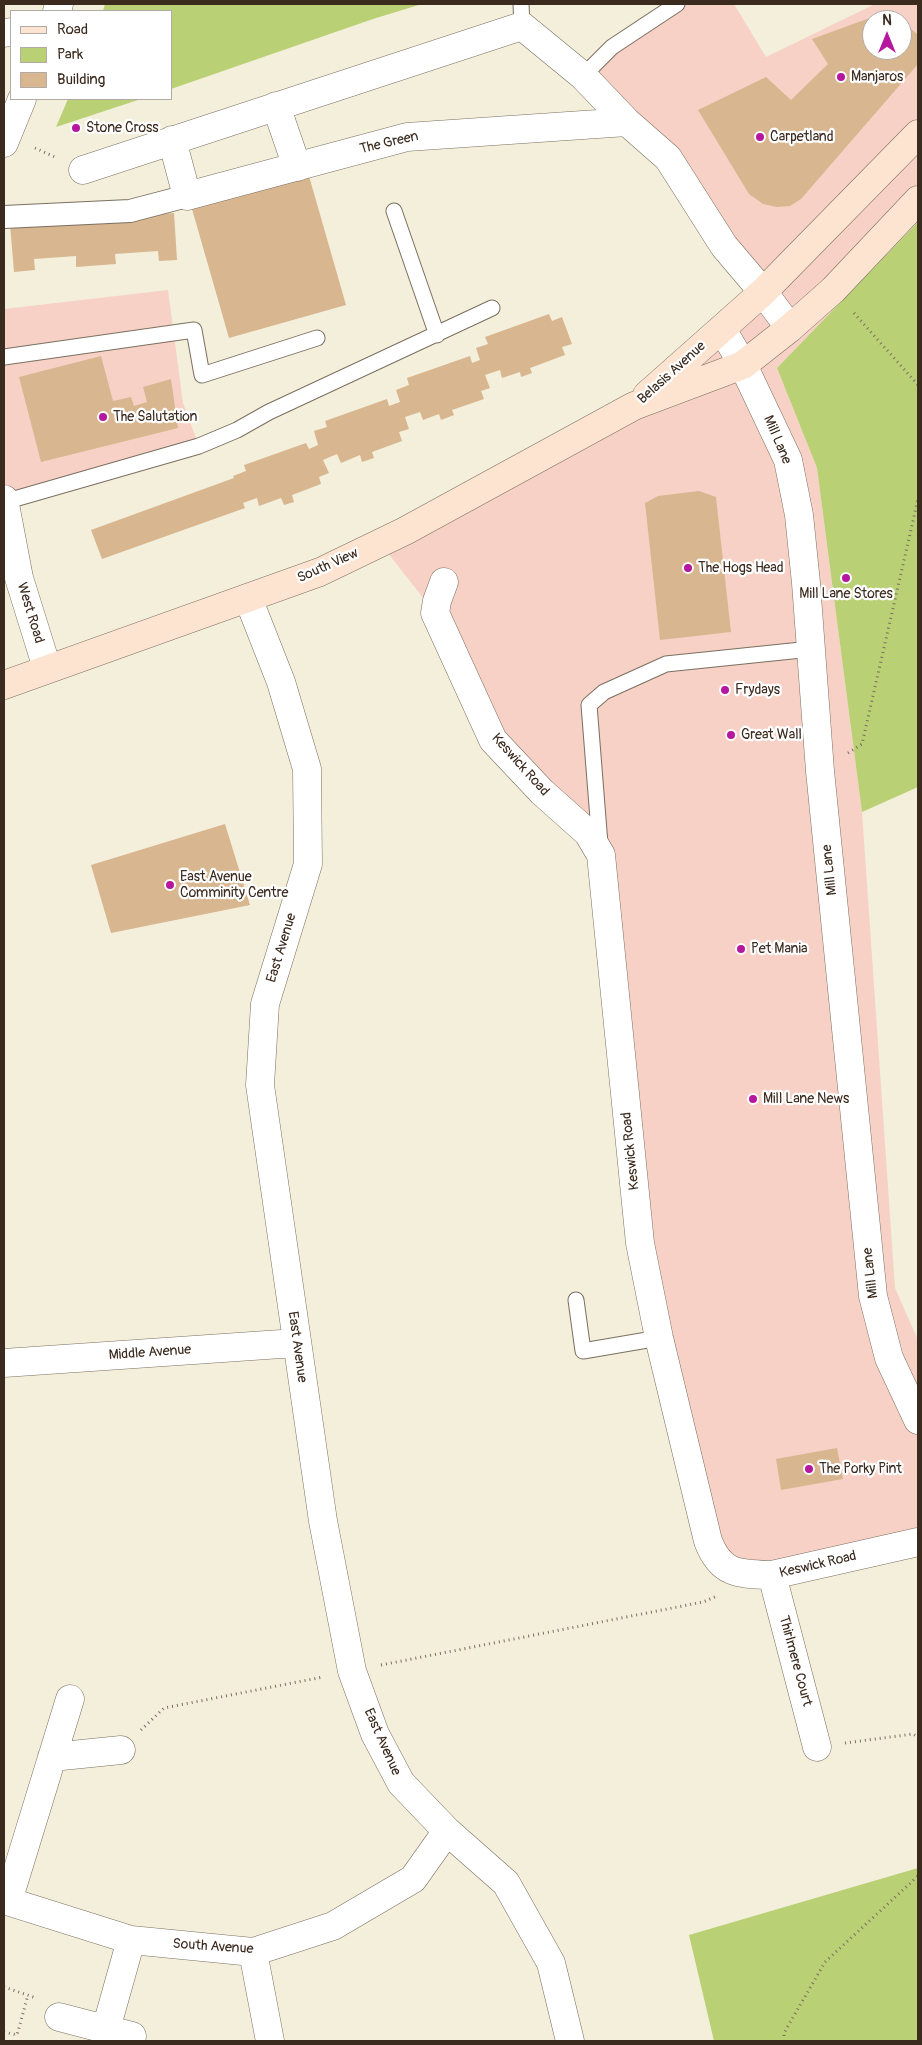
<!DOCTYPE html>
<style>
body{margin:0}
#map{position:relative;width:922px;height:2045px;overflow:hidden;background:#f3efdb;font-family:Pangolin,sans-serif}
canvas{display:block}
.frame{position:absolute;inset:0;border:5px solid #3b2a1e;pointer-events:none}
.legend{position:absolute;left:10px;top:10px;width:162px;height:90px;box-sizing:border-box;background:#fff;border:1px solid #b1aaa5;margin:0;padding:6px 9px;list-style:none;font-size:15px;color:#3b2a1e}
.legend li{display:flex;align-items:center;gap:10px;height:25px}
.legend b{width:25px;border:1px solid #b1aaa5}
.north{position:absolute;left:862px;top:10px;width:50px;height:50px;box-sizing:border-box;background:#fff;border:1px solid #b1aaa5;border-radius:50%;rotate:0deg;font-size:14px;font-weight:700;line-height:20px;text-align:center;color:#3b2a1e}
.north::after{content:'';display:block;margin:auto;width:18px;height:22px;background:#b5179e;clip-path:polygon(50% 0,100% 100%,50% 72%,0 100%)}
</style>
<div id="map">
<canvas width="922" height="2045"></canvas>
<div class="frame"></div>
<ul class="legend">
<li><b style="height:6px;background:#fde4d0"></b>Road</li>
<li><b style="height:14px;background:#b9d075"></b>Park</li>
<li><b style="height:14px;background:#d8b690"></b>Building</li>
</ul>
<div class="north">N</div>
</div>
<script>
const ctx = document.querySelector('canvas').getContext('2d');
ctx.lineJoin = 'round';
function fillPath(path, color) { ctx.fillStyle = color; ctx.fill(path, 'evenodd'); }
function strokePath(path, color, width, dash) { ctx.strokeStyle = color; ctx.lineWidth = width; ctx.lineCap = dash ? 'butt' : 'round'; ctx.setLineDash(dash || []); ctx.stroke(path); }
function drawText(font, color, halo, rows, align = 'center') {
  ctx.font = font + ' Pangolin,sans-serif'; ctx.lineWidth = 4.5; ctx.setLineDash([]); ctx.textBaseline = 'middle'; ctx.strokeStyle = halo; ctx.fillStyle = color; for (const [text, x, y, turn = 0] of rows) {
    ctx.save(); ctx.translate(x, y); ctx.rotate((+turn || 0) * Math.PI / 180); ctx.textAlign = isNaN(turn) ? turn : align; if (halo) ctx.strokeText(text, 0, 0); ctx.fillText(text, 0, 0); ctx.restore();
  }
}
fillPath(new Path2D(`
 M677,4H734L766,57L875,4H918V222L777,368L817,468L862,812L895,1288L918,1340V1542L772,1575L723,1565L672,1396L601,855L493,740L435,613L380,543L634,406L763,292L583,76ZM872,20H902V50H872Z
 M168,290L183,403L199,446L4,499V309Z`), '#f7d1c6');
fillPath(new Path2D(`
 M105,4H422L373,19L171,89V11H103Z
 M68,99H141L56,127Z
 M918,222V787L862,812L817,468L777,368Z
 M918,1868V2041H714L689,1935Z`), '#b9d075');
fillPath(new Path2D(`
 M889,11L900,20H872V50H902V21L918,35V64L801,199L790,206L777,207L763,204L749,194L698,110L766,77L791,100L828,64L812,39Z
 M309,176L346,305L229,338L192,209Z
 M174,213L177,260L159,261L158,251L115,254L116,264L76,267V256L34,259L35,270L14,272L10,224Z
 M549,314L552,321L562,317L572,344L562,347L565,355L530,368L532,373L521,377L520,372L502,378L500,370L485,375L490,388L481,391L484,399L452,410L454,415L441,420L439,414L423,420L420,412L405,417L409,429L399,432L402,441L372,452L374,458L362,462L360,455L341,463L337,454L323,460L329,473L319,477L321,484L292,495L294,502L284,505L281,498L259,506L257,498L243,503L245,508L102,559L91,530L234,478L233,476L246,471L244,465L306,443L309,449L318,445L314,431L327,427L325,421L387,399L389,406L400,402L396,390L409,385L407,378L470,356L472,363L480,360L476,348L488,344L485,337Z
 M101,356L113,401L131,397L134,406L147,402L143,387L171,379L178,428L41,462L19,377Z
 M699,491L716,497L731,632L660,640L645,503L658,496Z
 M225,824L250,905L111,933L91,865Z
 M837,1448L843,1479L781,1490L776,1459Z`), '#d8b690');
const service = new Path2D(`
 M521,4L522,26
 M583,76L612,47L677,4
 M394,211L437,335
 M4,357L194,330L202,375L317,338
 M4,502L199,446L237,430L269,412L492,308
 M600,844L589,705L604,692L666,664L811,649
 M576,1300L583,1351L659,1338`);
const pedestrian = new Path2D(`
 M4,217L130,211L187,196`);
const minor = new Path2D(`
 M4,33L11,32
 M276,106L297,167
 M172,140L187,196L407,137L627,122
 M83,170L522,26L583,76L627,122L668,158L724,246L763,292L790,328
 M722,329L743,365L788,460L799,515L806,583L820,771L873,1296L889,1358L918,1420
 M444,582L437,601L435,613L493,740L542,792L588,833L601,855L640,1243L659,1338L708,1541C721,1575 739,1574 772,1575L918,1542
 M248,598L281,682L307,769L308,864L265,1004L260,1085L323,1521L352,1671L375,1734L401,1783L447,1831L506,1883L551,1963L570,2041
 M4,1363L296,1343
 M772,1575L817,1747
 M52,1757L121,1750
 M4,1900L131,1940L253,1952L333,1926L413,1879L447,1831
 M8,1901L70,1699
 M253,1952L270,2041
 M59,2017L132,2036
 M106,2029L131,1940`);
const tertiary = new Path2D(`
 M57,11L59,4
 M4,143L22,99
 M4,499L19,578L47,668`);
const secondary = new Path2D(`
 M647,395L763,292L918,134
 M4,685L320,572L405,531L634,406L743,365L790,328L833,290L918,200`);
strokePath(service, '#7b6f60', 17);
strokePath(pedestrian, '#7b6f60', 24);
strokePath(minor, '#7b6f60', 29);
strokePath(tertiary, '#7b6f60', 29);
strokePath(secondary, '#7b6f60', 29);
strokePath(new Path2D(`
 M35,148L57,158
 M854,313L918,385
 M848,753L862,744L918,499
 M381,1665L703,1602L717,1596
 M141,1730L164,1708L323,1677
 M845,1743L913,1734L918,1737
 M4,1987L36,1998
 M4,2032L17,2035L28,1995
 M784,2041V2033L825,1962L918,1876`), '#7b6f60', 3, [1, 4]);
strokePath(service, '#fff', 15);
strokePath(pedestrian, '#fff', 22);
strokePath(minor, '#fff', 28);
strokePath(tertiary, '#fff', 28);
strokePath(secondary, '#fde4d0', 28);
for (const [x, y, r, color] of [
 [841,77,5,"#b5179e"],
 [76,128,5,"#b5179e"],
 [760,137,5,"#b5179e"],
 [103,417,5,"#b5179e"],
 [688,568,5,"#b5179e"],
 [846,578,5,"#b5179e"],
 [725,690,5,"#b5179e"],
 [731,735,5,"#b5179e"],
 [170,885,5,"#b5179e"],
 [741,949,5,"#b5179e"],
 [753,1099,5,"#b5179e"],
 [809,1469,5,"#b5179e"]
]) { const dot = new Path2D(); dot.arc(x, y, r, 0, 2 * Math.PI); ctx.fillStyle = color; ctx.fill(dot); strokePath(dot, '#fff', 2); }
drawText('14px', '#3b2a1e', '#fff', [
 ["Manjaros",851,77],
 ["Stone Cross",86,128],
 ["Carpetland",770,137],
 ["The Salutation",113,417],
 ["The Hogs Head",698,568],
 ["Mill Lane Stores",846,594,"center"],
 ["Frydays",735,690],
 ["Great Wall",741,735],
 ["East Avenue",180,877],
 ["Comminity Centre",180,893],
 ["Pet Mania",751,949],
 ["Mill Lane News",763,1099],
 ["The Porky Pint",819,1469]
], 'left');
drawText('14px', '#3b2a1e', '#fff', [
 ["The Green",389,143,-13],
 ["Belasis Avenue",672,373,-42],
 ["Mill Lane",777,440,67],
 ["South View",328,566,-24],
 ["West Road",30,613,73],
 ["Keswick Road",520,765,48],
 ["Mill Lane",830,870,-96],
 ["East Avenue",282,948,-73],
 ["Keswick Road",631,1151,-96],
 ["Mill Lane",871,1273,-97],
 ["East Avenue",297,1347,82],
 ["Middle Avenue",150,1353,-4],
 ["Keswick Road",818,1565,-13],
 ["Thirlmere Court",795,1661,75],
 ["East Avenue",382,1742,66],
 ["South Avenue",213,1947,4]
]);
</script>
